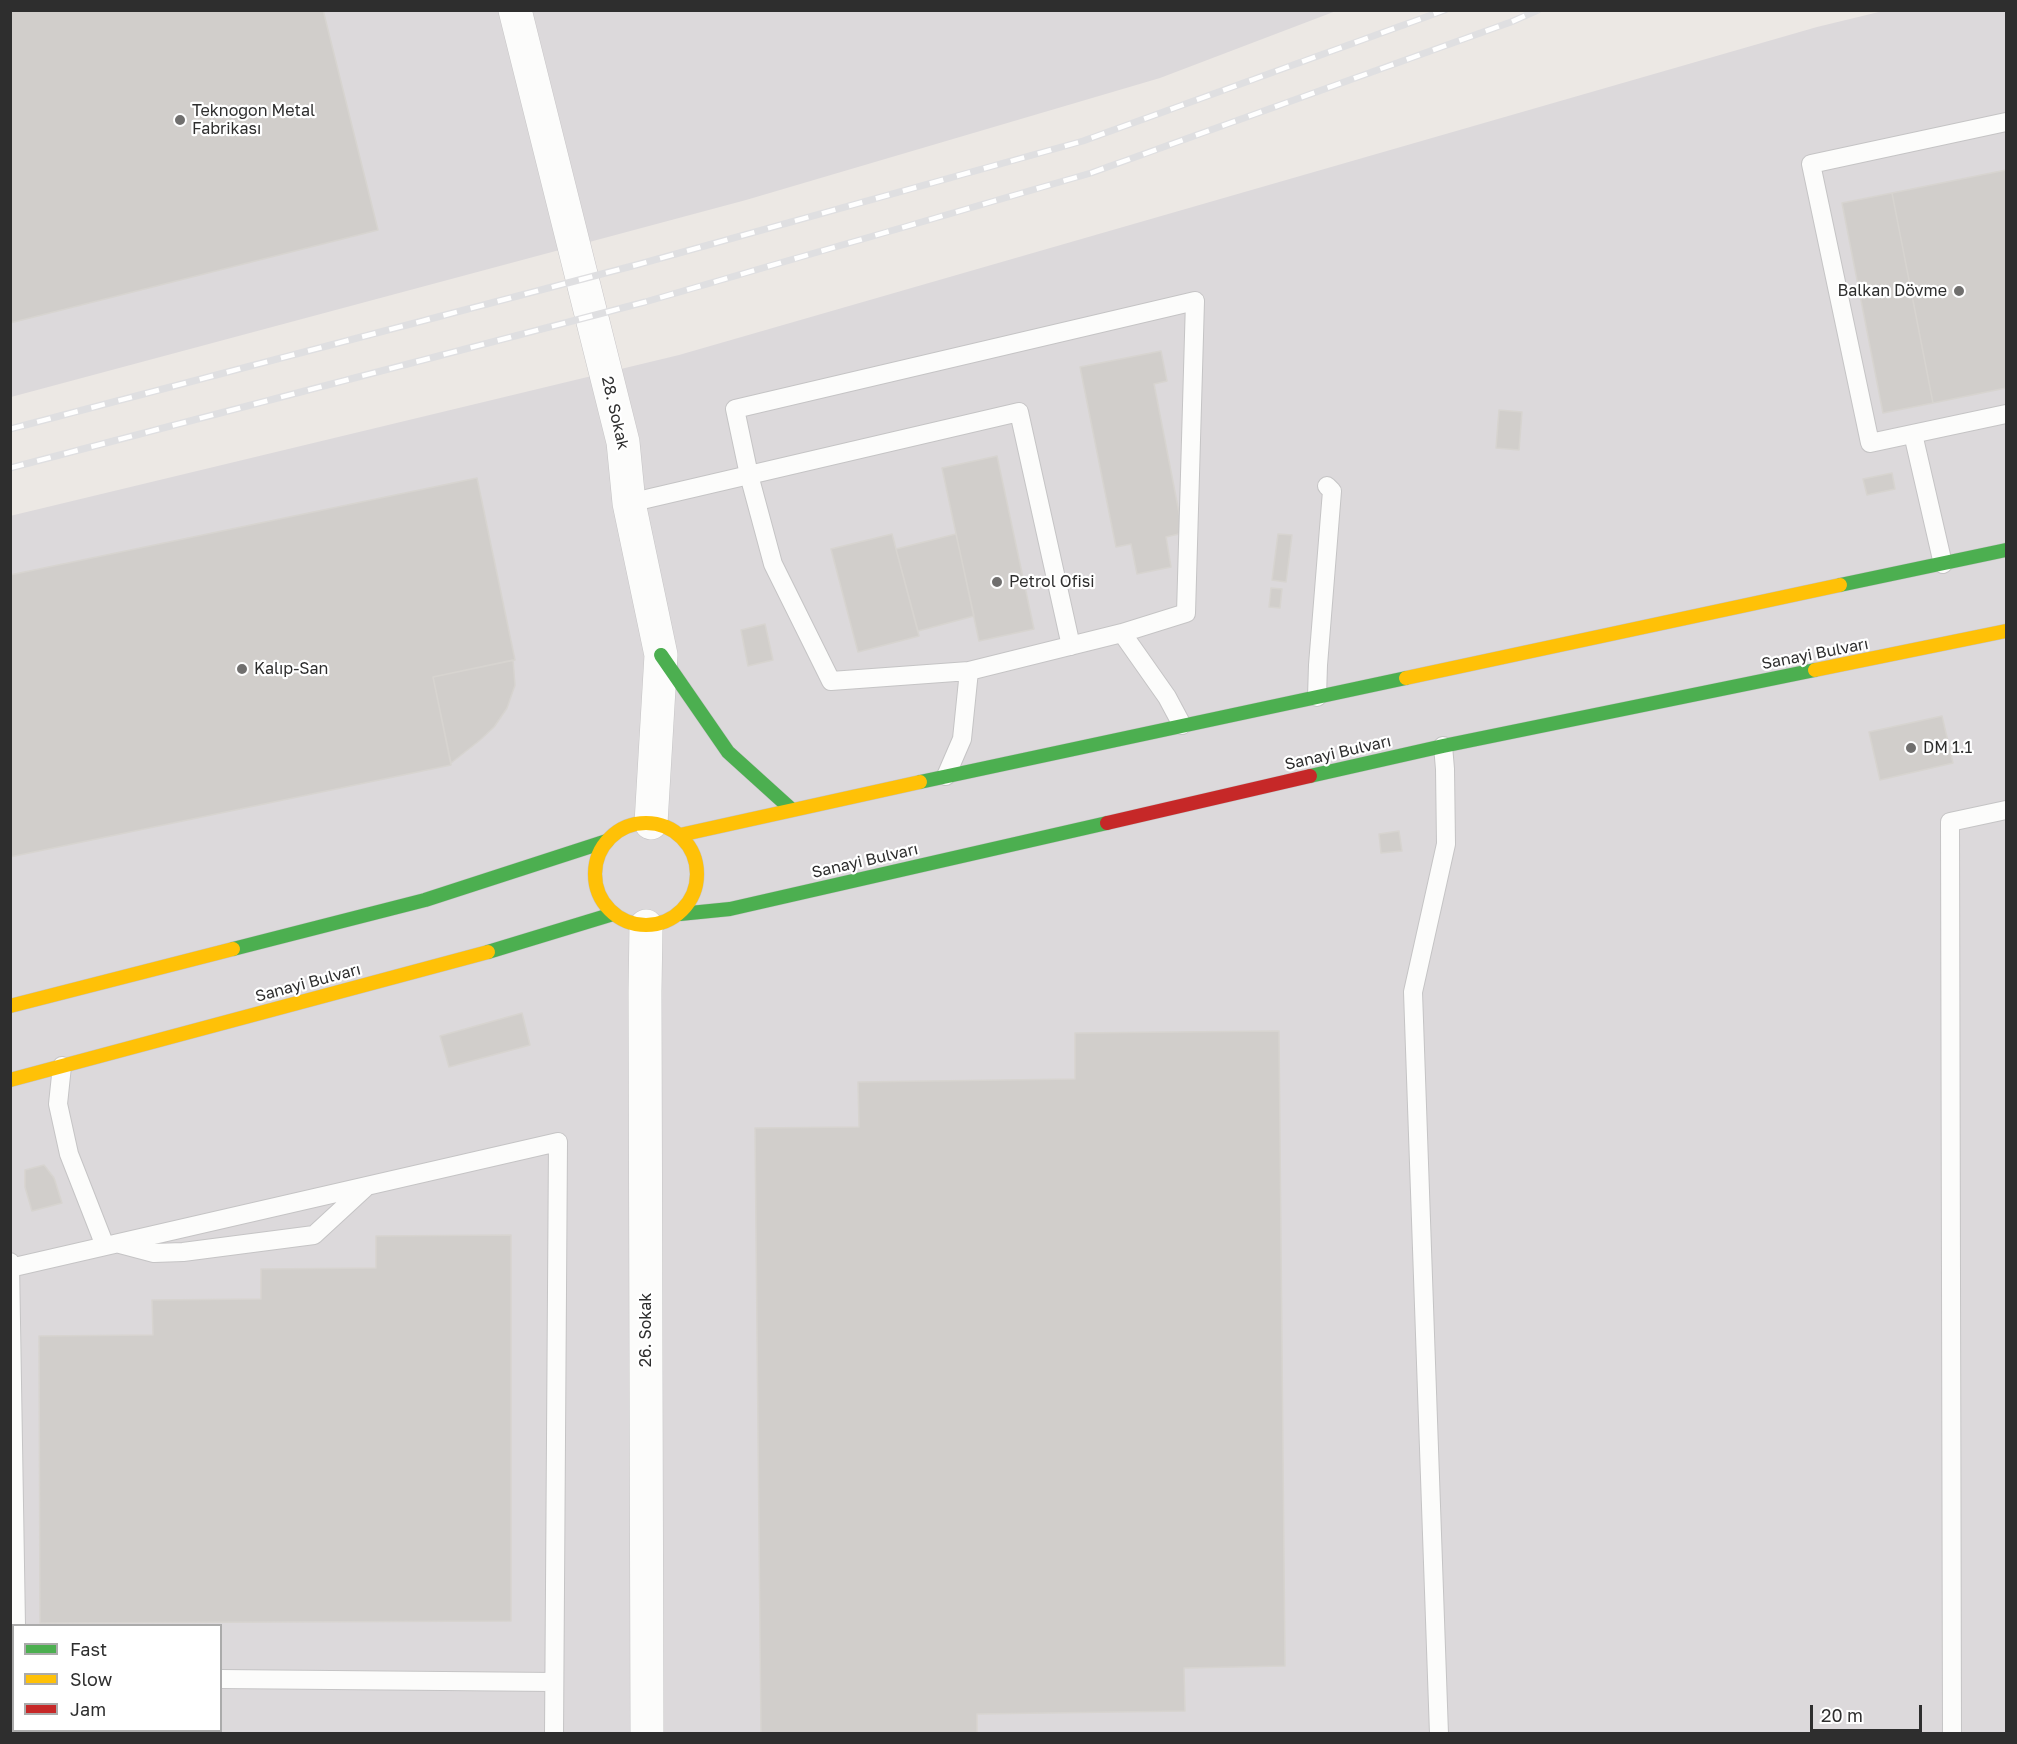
<!DOCTYPE html>
<meta charset="utf-8">
<style>
body{margin:0}
#map{position:relative;width:2017px;height:1744px;overflow:hidden;background:#ece8e4;font-family:"Golos Text",sans-serif}
canvas{display:block}
.frame{position:absolute;inset:0;border:12px solid #2e2e2e;pointer-events:none}
.legend{position:absolute;left:12px;top:1624px;width:210px;height:108px;box-sizing:border-box;background:#fff;border:2px solid #ababab;margin:0;padding:8px 10px;list-style:none;font-size:18px;color:#2e2e2e}
.legend li{display:flex;align-items:center;gap:12px;height:30px}
.legend b{width:30px;border:2px solid #ababab}
.scale{position:absolute;left:1810px;top:1705px;width:112px;height:27px;box-sizing:border-box;border:3px solid #2e2e2e;border-top:0;padding-left:8px;font-size:18px;line-height:21px;white-space:nowrap;color:#2e2e2e;-webkit-text-stroke:4px #fff;paint-order:stroke}
</style>
<div id="map">
<canvas width="2017" height="1744"></canvas>
<div class="frame"></div>
<ul class="legend">
<li><b style="height:8px;background:#4caf50"></b>Fast</li>
<li><b style="height:8px;background:#ffc107"></b>Slow</li>
<li><b style="height:8px;background:#c62828"></b>Jam</li>
</ul>
<div class="scale">20 m</div>
</div>
<script>
const ctx = document.querySelector('canvas').getContext('2d');
ctx.lineJoin = 'round';
function fillPath(path, color) { ctx.fillStyle = color; ctx.fill(path, 'evenodd'); }
function strokePath(path, color, width, dash) { ctx.strokeStyle = color; ctx.lineWidth = width; ctx.lineCap = dash ? 'butt' : 'round'; ctx.setLineDash(dash || []); ctx.stroke(path); }
function drawText(font, color, halo, rows, align = 'center') {
  ctx.font = font + ' "Golos Text",sans-serif'; ctx.lineWidth = 4.5; ctx.setLineDash([]); ctx.textBaseline = 'middle'; ctx.strokeStyle = halo; ctx.fillStyle = color; for (const [text, x, y, turn = 0] of rows) {
    ctx.save(); ctx.translate(x, y); ctx.rotate((+turn || 0) * Math.PI / 180); ctx.textAlign = isNaN(turn) ? turn : align; if (halo) ctx.strokeText(text, 0, 0); ctx.fillText(text, 0, 0); ctx.restore();
  }
}
fillPath(new Path2D(`
 M11,11H1336L1160,78L746,200L11,397Z
 M1883,11H2006V1733H11L10,516L679,355L1817,27ZM14,1626H220V1730H14Z`), '#dcd9db');
const building = new Path2D(`
 M10,10H323L378,230L10,323Z
 M2006,170V388L1933,403L1892,193Z
 M1892,193L1933,403L1883,413L1842,203Z
 M1161,351L1167,381L1154,384L1183,533L1166,537L1171,567L1137,574L1131,544L1116,547L1080,367Z
 M1499,410L1522,412L1519,450L1496,448Z
 M997,456L1034,629L979,641L942,468Z
 M1892,473L1895,489L1867,495L1863,479Z
 M477,478L515,660L433,677L451,765L10,857V575Z
 M892,534L919,636L858,652L831,549Z
 M956,534L974,616L918,631L896,549Z
 M1278,534L1292,535L1286,582L1272,580Z
 M1271,588L1282,589L1280,608L1269,607Z
 M765,624L773,660L748,666L741,630Z
 M513,660L515,685L507,708L494,727L480,740L451,763L433,677Z
 M1942,716L1953,763L1880,780L1869,732Z
 M1399,831L1402,851L1381,853L1379,834Z
 M522,1013L530,1045L449,1067L440,1036Z
 M1279,1031L1285,1666L1184,1668L1185,1711L977,1714V1734H761L755,1128L859,1127L858,1082L1075,1079V1033Z
 M44,1165L54,1178L62,1203L32,1211L25,1187V1170Z
 M511,1235V1621L40,1623L39,1336L153,1335L152,1300L261,1299V1269L376,1268V1236Z`);
fillPath(building, '#d1cecb');
strokePath(building, '#d7d4d0', 1.5);
const lane = new Path2D(`
 M2006,122L1811,164L1870,443L2006,414
 M1913,434L1943,564
 M629,503L1019,412L1071,646
 M969,671L831,681L773,564L749,475L735,409L1195,301L1186,613L1122,633
 M1317,697L1318,665L1332,491L1327,486
 M946,776L962,739L969,671L1122,633L1167,697L1182,725
 M62,1066L58,1104L69,1154L105,1246
 M120,1244L154,1253L183,1252L314,1235L365,1188
 M10,1262L16,1626
 M10,1268L558,1142L554,1734
 M220,1679L554,1682
 M17,1730V1734
 M1439,1734L1413,992L1446,844L1445,769L1443,746
 M1952,1734L1950,822L2006,810`);
const street = new Path2D(`
 M515,10L623,442L629,503L661,655L651,823
 M646,926L645,991L647,1734`);
const fast = new Path2D(`
 M1840,585L2006,550
 M661,655L728,752L791,809
 M1310,776L1443,746L1815,670
 M920,782L1406,678
 M680,914L730,909L1107,823
 M233,949L425,900L607,841
 M488,952L613,914`);
const slow = new Path2D(`
 M1815,670L2006,631
 M1406,678L1840,585
 M595 874a51 51 0 1 1 102 0a51 51 0 1 1-102 0Z
 M680,835L920,782
 M10,1006L233,949
 M10,1080L488,952`);
const jam = new Path2D(`
 M1107,823L1310,776`);
strokePath(lane, '#c5c4c5', 20);
strokePath(street, '#c5c4c5', 34);
strokePath(fast, '#c5c4c5', 15);
strokePath(slow, '#c5c4c5', 15);
strokePath(jam, '#c5c4c5', 15);
strokePath(lane, '#fcfcfb', 18);
strokePath(street, '#fcfcfb', 33);
strokePath(fast, '#4caf50', 14);
strokePath(slow, '#ffc107', 14);
strokePath(jam, '#c62828', 14);
const rail = new Path2D(`
 M10,429L636,265L1083,141L1445,10
 M10,468L645,302L1091,173L1511,22L1538,10`);
strokePath(rail, '#dfdfe1', 7);
strokePath(rail, '#fff', 4.5, [14]);
for (const [x, y, r, color] of [
 [180,120,6,"#706f6e"],
 [1959,291,6,"#706f6e"],
 [997,582,6,"#706f6e"],
 [242,669,6,"#706f6e"],
 [1911,748,6,"#706f6e"]
]) { const dot = new Path2D(); dot.arc(x, y, r, 0, 2 * Math.PI); ctx.fillStyle = color; ctx.fill(dot); strokePath(dot, '#fff', 2); }
drawText('16px', '#2e2e2e', '#fff', [
 ["Teknogon Metal",192,111],
 ["Fabrikası",192,129],
 ["Balkan Dövme",1947,291,"right"],
 ["Petrol Ofisi",1009,582],
 ["Kalıp-San",254,669],
 ["DM 1.1",1923,748]
], 'left');
drawText('16px', '#2e2e2e', '#fff', [
 ["28. Sokak",615,413,77],
 ["Sanayi Bulvarı",1815,654,-11],
 ["Sanayi Bulvarı",1338,753,-13],
 ["Sanayi Bulvarı",865,861,-13],
 ["Sanayi Bulvarı",308,983,-15],
 ["26. Sokak",646,1330,-90]
]);
</script>
